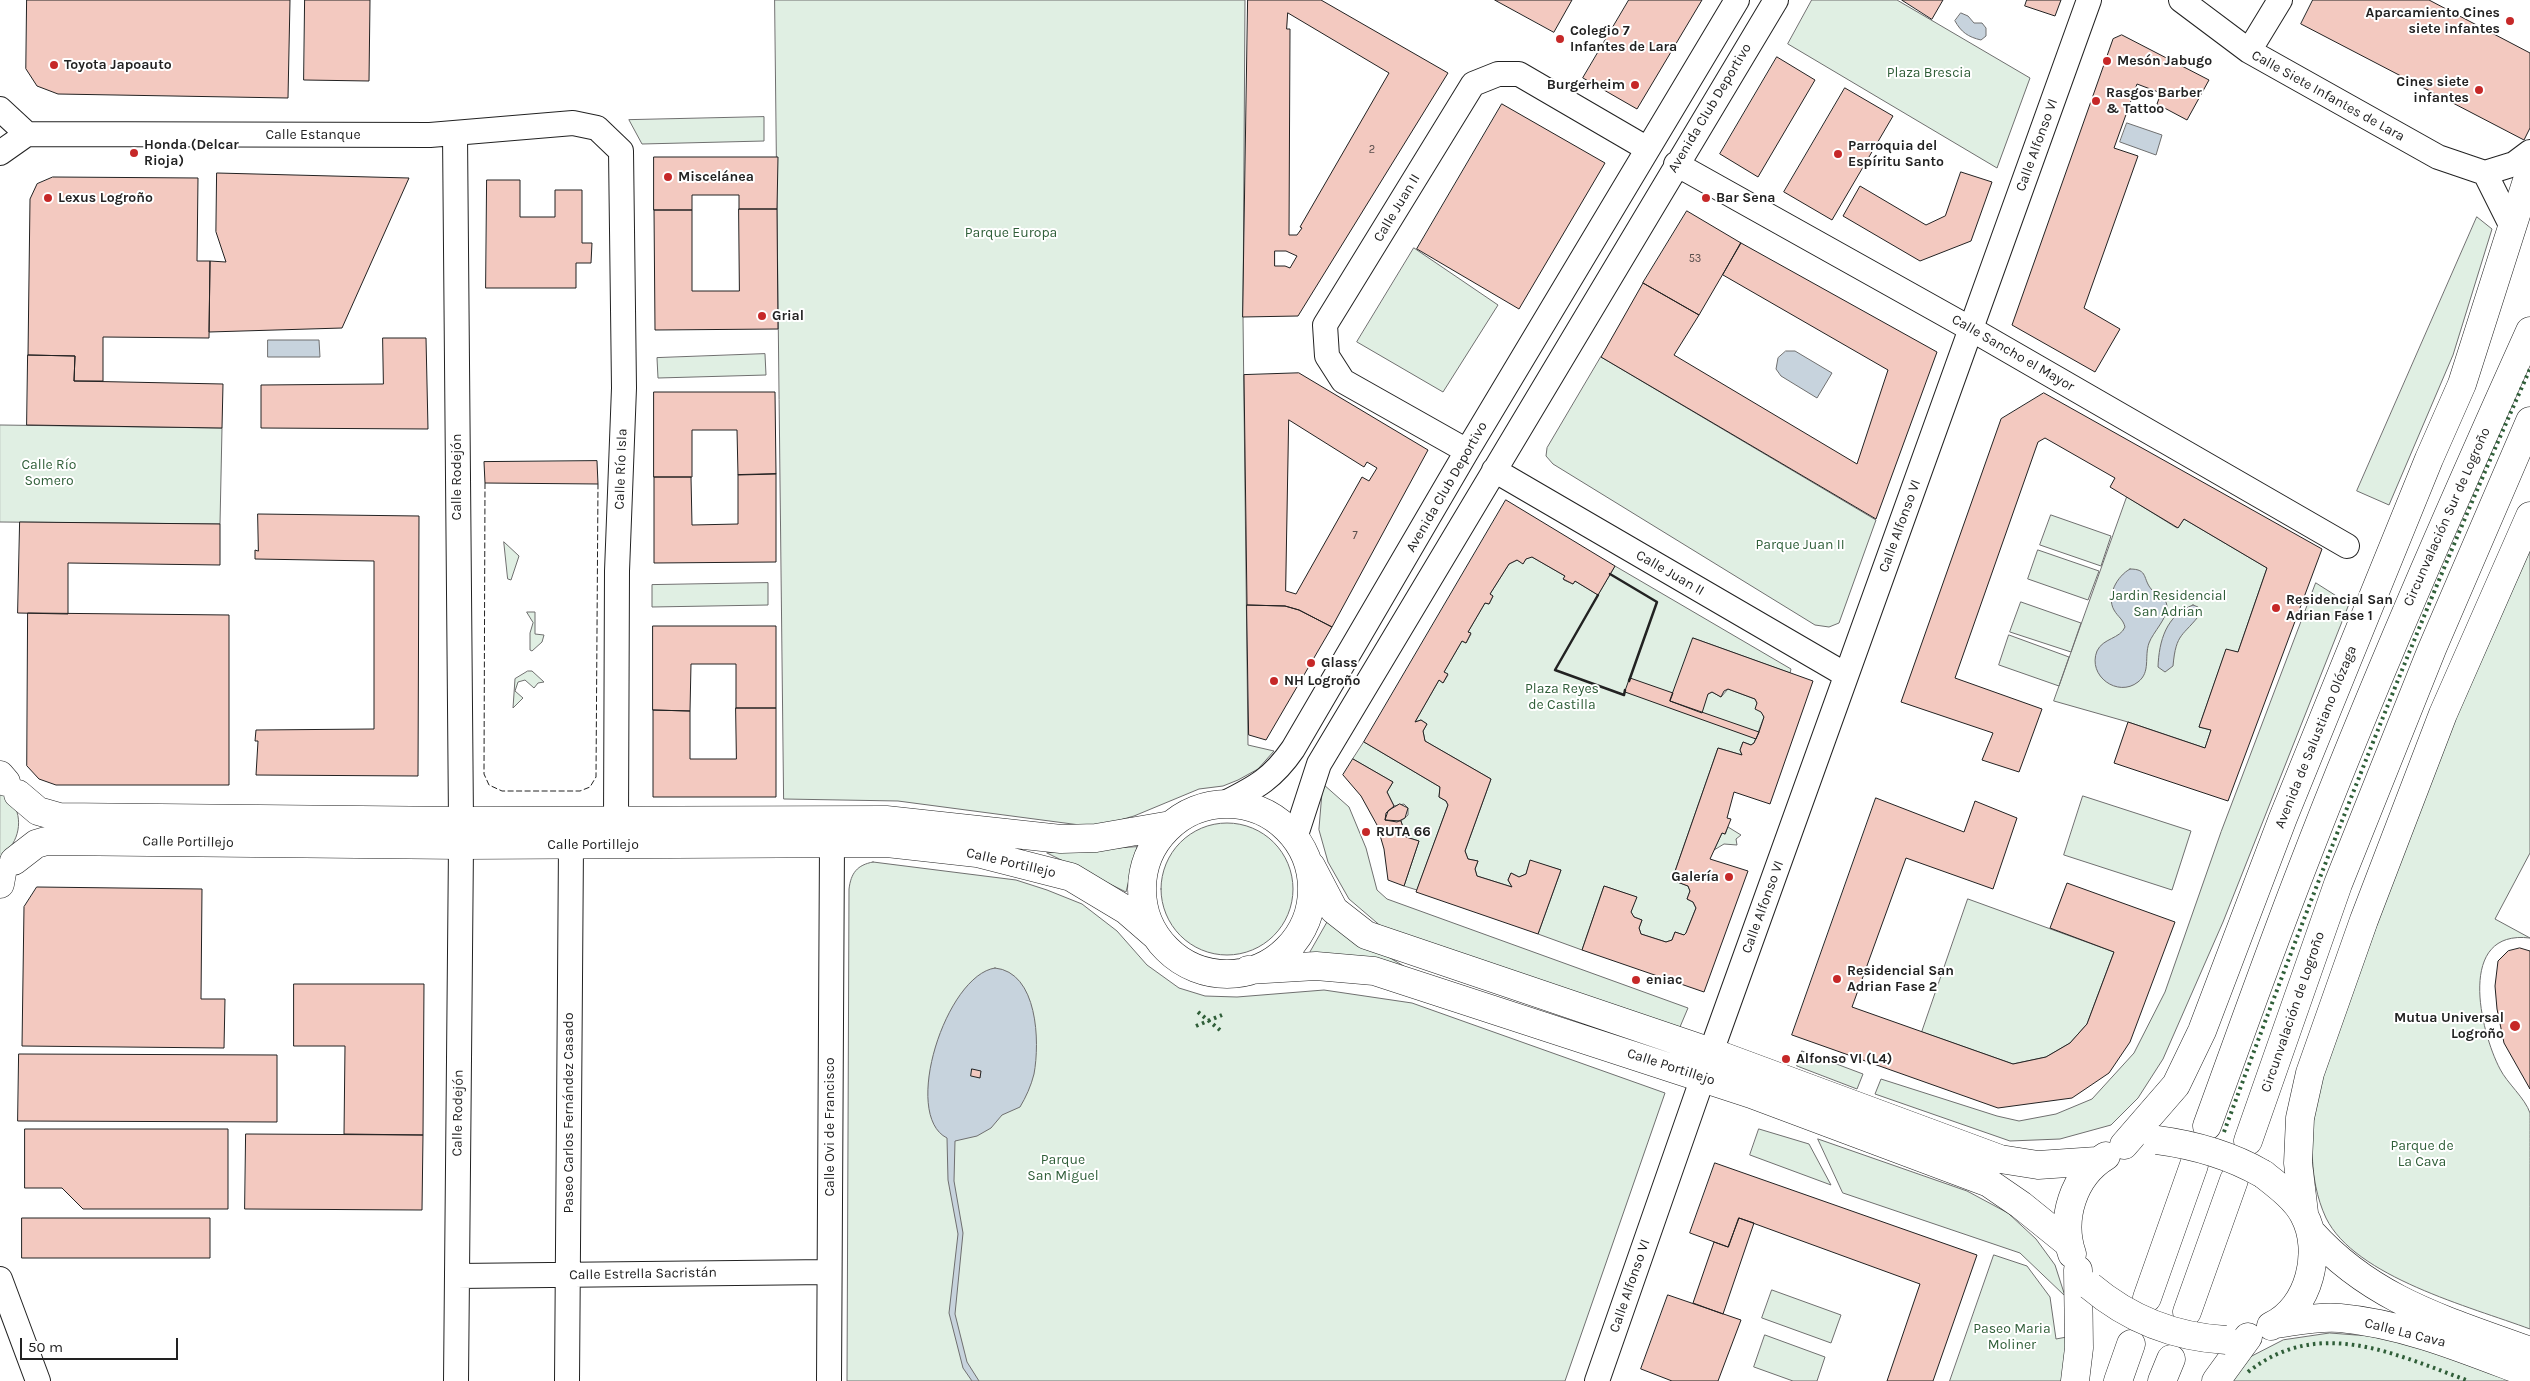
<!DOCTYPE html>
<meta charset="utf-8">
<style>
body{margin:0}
#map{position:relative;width:2530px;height:1381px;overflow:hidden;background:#fff;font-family:Karla,sans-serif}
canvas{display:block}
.scale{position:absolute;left:20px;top:1338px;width:158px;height:22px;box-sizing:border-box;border:2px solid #222;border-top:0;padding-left:6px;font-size:15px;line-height:18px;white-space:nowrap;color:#222;-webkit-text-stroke:4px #fff;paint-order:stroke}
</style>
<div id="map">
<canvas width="2530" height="1381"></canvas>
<div class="scale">50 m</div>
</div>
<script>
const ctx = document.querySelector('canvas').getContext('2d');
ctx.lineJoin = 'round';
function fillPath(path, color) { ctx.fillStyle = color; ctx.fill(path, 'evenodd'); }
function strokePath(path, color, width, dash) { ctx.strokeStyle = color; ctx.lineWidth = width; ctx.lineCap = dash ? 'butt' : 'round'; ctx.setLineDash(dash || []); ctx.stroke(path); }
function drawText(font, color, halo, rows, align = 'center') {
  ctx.font = font + ' Karla,sans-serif'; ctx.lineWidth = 4; ctx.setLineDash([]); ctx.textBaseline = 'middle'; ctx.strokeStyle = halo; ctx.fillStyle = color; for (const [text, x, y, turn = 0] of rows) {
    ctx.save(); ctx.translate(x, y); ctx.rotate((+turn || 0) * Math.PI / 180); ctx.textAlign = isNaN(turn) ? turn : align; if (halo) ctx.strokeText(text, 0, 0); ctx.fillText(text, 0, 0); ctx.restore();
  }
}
const green = new Path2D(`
 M775,0H1245L1243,317L1248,745L1274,751L1258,769L1238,780L1223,786L1199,789L1134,816L1095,827L898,801L784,799Z
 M1812,0H1897L2030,78L1997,168L1788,44Z
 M764,117V141L642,144L629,120Z
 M2477,217L2492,229L2453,355L2389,505L2357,491Z
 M1414,248L1498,305L1443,392L1357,342Z
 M765,354L766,375L658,378L657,358Z
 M1601,357L1876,520L1839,623L1829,627L1815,625L1553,464L1546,456L1547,448Z
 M0,425L222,428L220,524L0,522Z
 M2127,497L2177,528L2184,519L2267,568L2238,652L2226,650L2199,727L2211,730L2205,748L2128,722L2054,701Z
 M2051,515L2111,536L2101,566L2040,545Z
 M2530,539V853L2495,919L2530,938C2456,929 2480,1031 2500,1069C2507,1083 2525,1098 2530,1113C2530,1122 2530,1154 2530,1166C2530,1220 2530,1274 2530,1329C2471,1307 2355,1277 2326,1218C2307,1177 2311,1130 2318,1087L2433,770Z
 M504,542L519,556L511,580L508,579Z
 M2038,550L2099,571L2088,600L2028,579Z
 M1532,557L1565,576L1564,580L1573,584L1575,581L1598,595L1615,566L1791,669L1790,673L1693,638L1708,694L1712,692L1721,697L1728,689L1755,699L1764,717L1754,743L1751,745L1743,742L1740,750L1742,755L1718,748L1672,880L1688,886L1690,891L1687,899L1693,902L1696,908L1686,933L1684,935L1675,932L1672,940L1666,942L1641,934L1639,928L1642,920L1634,917L1631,912L1636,897L1604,886L1582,950L1538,934L1561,870L1530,861L1526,874L1519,877L1511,873L1508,880L1512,887L1477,876L1475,869L1478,861L1468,859L1465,851L1491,779L1425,741L1423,731L1427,724L1421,720L1415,722L1439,680L1443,683L1448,675L1444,672L1462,641L1466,643L1471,634L1468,632L1485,603L1489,604L1493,596L1490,594L1509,564L1517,560L1523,563L1526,559Z
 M768,583V605L652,607V585Z
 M2316,583L2349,604L2223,922L2163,1059L2138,1098L2111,1125L2060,1139L2010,1141L1875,1094L1881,1079L1997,1116L2019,1121L2056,1114L2092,1099L2134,1053L2165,992L2221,832Z
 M2021,602L2081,623L2071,652L2010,632Z
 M527,612H535V634L544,635L542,642L532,651L530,650V633L533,623Z
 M2009,635L2069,657L2059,686L1999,665Z
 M528,671H532L544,682L538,683L534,688L525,680L518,682L515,691L523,698L513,708L515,679Z
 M1364,742L1440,787L1439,797L1446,801L1448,805L1417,890L1404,886L1419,841L1406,837L1401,821L1408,815V808L1404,804L1394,806L1387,792L1393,782L1353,759Z
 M1323,784L1349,807L1366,848L1377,890L1387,899L1688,1008L1677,1034L1383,928L1349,899L1328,862L1319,830Z
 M0,790C4,795 11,799 14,805C24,823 17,846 0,857Z
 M2083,796L2191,831L2172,890L2064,855Z
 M1161 889a66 66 0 1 1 132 0a66 66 0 1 1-132 0Z
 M1728,827L1741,835L1736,839L1737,845L1724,844L1714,850L1722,833L1725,834Z
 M1137,847L1126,892L1047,853Z
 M873,862L1016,880L1047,890L1082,904L1117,931L1147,965L1179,988L1205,996L1237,997L1324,990L1412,1003L1665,1093L1565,1381H847L849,889C851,873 857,865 873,862Z
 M1968,899L2114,952L2087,1024L2070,1043L2046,1057L2013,1064L1922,1032Z
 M1328,921L1407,968L1308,956Z
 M1802,1051L1863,1074L1857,1089L1797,1066Z
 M1759,1129L1809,1144L1831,1185L1750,1155Z
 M1818,1139L1967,1191L2008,1213L2036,1239L2055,1265L2065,1296L2020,1253L1843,1193Z
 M1994,1255L2027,1266L2050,1297L2056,1339L2072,1336L2066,1381H1950Z
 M1772,1290L1841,1315L1831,1343L1762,1318Z
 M2330,1333L2369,1336L2408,1343L2518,1381H2228L2244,1360L2283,1340Z
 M1765,1335L1825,1357L1817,1381H1793L1754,1367Z`);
fillPath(green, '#e0efe3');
strokePath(green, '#6f6f6f', 1);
const water = new Path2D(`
 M1961,13L1968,16L1974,23H1982L1986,28V36L1981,40C1968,37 1961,32 1955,21Z
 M2127,123L2162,135L2156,155L2120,142Z
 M268,340H319L320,357H268Z
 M1786,351H1795L1832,373L1817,398L1781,376L1776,369L1778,358Z
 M2130,569C2149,569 2142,579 2152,590C2158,596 2166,597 2167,606C2168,618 2153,632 2149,643C2144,657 2151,672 2138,682C2118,698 2087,676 2097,651C2103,638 2120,639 2125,627C2123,619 2118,617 2114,610C2106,596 2117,576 2130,569Z
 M2193,605L2198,607L2201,613C2183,637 2176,632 2173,666L2165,672L2158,667C2159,641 2166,615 2193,605Z
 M995,968C1038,972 1040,1042 1034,1074C1031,1086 1026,1097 1020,1107L1002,1115L991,1128L977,1136L955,1141L954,1181L963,1233L955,1314L967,1362L979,1381H972L963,1368L949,1313L958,1234L948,1180L947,1138C901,1115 946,975 995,968Z`);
fillPath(water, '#c7d3dd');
strokePath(water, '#6f6f6f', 1);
const building = new Path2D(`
 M27,0H290L288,98L58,94L37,86L26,69Z
 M305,0H370L369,81L304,80Z
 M1248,0H1321L1448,73L1298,316L1243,317ZM1288,13L1389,73L1300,227L1302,228L1297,235H1289L1290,29H1287ZM1275,251H1286L1297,256L1290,268L1285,266H1275Z
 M1495,0H1572L1554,32Z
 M1629,0H1702L1637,109L1583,78Z
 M1902,0H1943L1932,19Z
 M2027,0H2061L2055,16L2025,6Z
 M2313,0H2429L2530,53V128L2524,140L2301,24Z
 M2122,35L2209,80L2187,120L2157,104L2161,93L2137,84L2114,148L2138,156L2084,308L2120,329L2095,372L2012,325L2113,39Z
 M1777,57L1815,80L1758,177L1720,154Z
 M1845,88L1893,116L1832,220L1784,192Z
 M1502,104L1605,163L1519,309L1417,249Z
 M654,157H778L777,209H739V195H692V210H654Z
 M1961,172L1992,182L1971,241L1920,261L1843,216L1860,186L1926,225L1945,216Z
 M217,173L409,178L342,328L209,332L210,261L226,262L216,232Z
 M53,177L198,178L197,261H210L209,338L103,337V381H74L75,356L28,355L30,199L37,184Z
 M487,180H520V217H555V190H582V243H592L591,263H576V288H486Z
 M739,209H777L778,329L655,330L654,210H692V291H739Z
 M1687,211L1741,243L1699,315L1643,283Z
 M1741,243L1937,352L1876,519L1601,357L1643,283L1699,315L1674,355L1857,464L1888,370L1723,275Z
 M383,338H426L428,429L261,428V385L383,384Z
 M28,355L75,356L74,381L223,384L222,428L27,425Z
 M1299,373L1428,450L1332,627L1299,610L1285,606L1247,605L1244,375ZM1289,420L1364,467L1367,462L1377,468L1369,481L1362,477L1296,594L1286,591Z
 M654,392H775L776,474L738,475L737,430H692V477H654Z
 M2044,393L2322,549L2228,801L2114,763L2128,722L2205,748L2211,730L2199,727L2226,649L2238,652L2267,568L2184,519L2178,528L2110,487L2115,478L2045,438L2038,442L1955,678L2042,709L2019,772L1982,760L1993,733L1901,702L2001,419Z
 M597,461L598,484L485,483L484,462Z
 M776,474V562L654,563V477H691L692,525L738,524V475Z
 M1506,500L1615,566L1598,595L1575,581L1573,584L1563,579L1565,576L1532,557L1526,559L1523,564L1517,560L1509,564L1490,594L1493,596L1489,604L1485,603L1468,632L1471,633L1466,643L1462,641L1444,672L1448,674L1443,683L1439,680L1415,722L1421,720L1427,724L1423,731L1425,741L1491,779L1465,851L1468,859L1478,861L1475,869L1477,876L1512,887L1508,880L1511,873L1519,877L1526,874L1530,860L1561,870L1538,934L1416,892L1448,805L1446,801L1439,797L1440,787L1364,742Z
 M258,514L419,516L418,776L256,775L258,741H255L256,730L374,729V561L255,559V550L258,551Z
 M20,522L220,524V565L68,563V614L18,613Z
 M1247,605L1285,606L1299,610L1332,627L1266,740L1249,735Z
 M28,613L229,615V785H56L39,779L27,766Z
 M653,626H776V708H736V664H691L690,711L653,710Z
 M1693,638L1813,681L1770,804L1734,792L1727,818L1731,819L1725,834L1722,833L1710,859L1748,871L1704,992L1582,950L1604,886L1637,897L1631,912L1634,917L1642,920L1639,928L1641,934L1666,942L1672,940L1675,932L1684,935L1686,933L1696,908L1693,902L1687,899L1690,891L1688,886L1672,880L1718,748L1742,755L1740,750L1743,742L1751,745L1754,743L1759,732L1764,717L1761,712L1755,709L1757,703L1755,699L1728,689L1724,691L1721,697L1712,692L1708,694L1702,713L1670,701Z
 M1630,678L1673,693L1670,701L1759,732L1756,739L1625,692Z
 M736,708H776V797H653V710L690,711V759H736Z
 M1353,759L1393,782L1387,792L1394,806L1386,813L1385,820L1401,821L1406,837L1419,841L1404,886L1388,880L1384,849L1377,825L1361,796L1343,775Z
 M1876,798L1964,832L1975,801L2017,818L1993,889L1906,858L1852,1007L2013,1064L2046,1057L2070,1043L2087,1024L2114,952L2050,928L2067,883L2175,922L2130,1042L2109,1073L2072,1098L1998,1108L1792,1035Z
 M1400,804L1408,808L1405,818L1397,822L1385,820L1388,811Z
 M37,887L202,889L201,999H225L224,1048L22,1046L24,907Z
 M2520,948L2530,951V1089L2504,1043L2497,1009L2495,986L2498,961L2508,951Z
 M294,984H424L423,1135L344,1134L345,1046H294Z
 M19,1054L277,1055V1122L18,1121Z
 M972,1069L981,1071L980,1078L971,1076Z
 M25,1129H228V1209H83L62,1188H25Z
 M246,1134L423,1135L422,1210L245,1209Z
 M1715,1163L1977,1255L1933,1381H1887L1920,1284L1739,1218L1728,1247L1690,1233Z
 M22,1218H210V1258H22Z
 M1739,1218L1754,1223L1723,1314L1693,1303L1714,1242L1728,1247Z
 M1668,1295L1741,1320L1718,1381H1672L1641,1369Z`);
fillPath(building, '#f3c9c0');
strokePath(building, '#222', 1);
const minor = new Path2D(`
 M2181,0L2249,51L2438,157L2485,173L2514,164L2530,152
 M2249,51L2280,0
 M0,109L27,134
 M455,134L461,821
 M0,153L27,134L430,135L573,123L597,128L621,151L624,388L617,571L616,819
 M1676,164L1971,329L2347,546
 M2485,173L2511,225
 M1467,451L1343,381L1327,356L1325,325L1473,84L1498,74H1519L1646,148
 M1494,470L1846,675
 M1225,803C1257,787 1273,778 1293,749L1467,451L1737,0
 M1295,838L1319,764L1776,0
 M1711,1052L2089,0
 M457,1276L829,1272
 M0,1279L38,1381
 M456,1381L461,845
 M567,1381L571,845
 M829,1381L832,843
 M1597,1381L1703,1077`);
const major = new Path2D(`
 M0,775L6,782
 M18,794L38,811L59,817L461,821L886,820L1061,839L1096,838L1171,825
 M1142 889a85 85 0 1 1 170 0a85 85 0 1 1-170 0Z
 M14,861L36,844L46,841L461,845L887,843L977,853L1071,877L1126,910L1156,936
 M1311,866L1334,910L1366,935L1711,1052L2000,1159L2038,1165L2097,1161
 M0,884L2,873
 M1248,970L1316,966L1374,971L1751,1094L1989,1183L2021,1205L2068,1243
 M2124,1145L2176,1085L2202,1031L2283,818L2429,459L2462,384L2530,171
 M2263,1174C2277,1185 2296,1199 2304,1215C2323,1250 2310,1308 2271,1326
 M2304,1213L2298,1163L2300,1118L2310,1073L2364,920L2443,714L2530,516
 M2311,1232C2373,1301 2446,1320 2530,1351
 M2072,1254C2060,1219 2073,1176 2106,1156
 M2276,1324C2297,1321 2320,1316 2340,1318C2406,1324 2469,1351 2530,1374`);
const highway = new Path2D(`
 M2207,1126C2238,1041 2268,956 2301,871C2371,689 2450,509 2530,331
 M2248,1141L2338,884L2432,649L2530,421
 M2147,1298L2194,1165
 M2187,1312L2234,1180
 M2075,1381L2079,1348L2078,1270
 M2118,1381L2131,1344
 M2162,1381L2171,1359
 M2216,1381L2248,1337`);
strokePath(minor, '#222', 26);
strokePath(major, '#222', 29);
strokePath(highway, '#222', 29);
strokePath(minor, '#fff', 24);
strokePath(major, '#fff', 28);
strokePath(highway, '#fff', 28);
const majorBridge = new Path2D(`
 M2157,1140C2195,1145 2230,1155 2263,1174
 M2090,1286C2129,1319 2174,1337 2226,1340`);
strokePath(majorBridge, '#222', 29, []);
strokePath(majorBridge, '#fff', 28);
strokePath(new Path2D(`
 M1198,1012L1220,1030
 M1196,1026L1222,1015
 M2224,1132C2319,875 2418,620 2530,369
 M2248,1372C2319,1316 2394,1354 2469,1381`), '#2f5e38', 4, [2.5, 4]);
strokePath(new Path2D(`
 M485,483L484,774L489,785L502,791H580L590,787L596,777L598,484`), '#222', 1, [6, 2.5]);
strokePath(new Path2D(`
 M1610,574L1657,602L1629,681
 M1598,595L1555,670L1624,695L1625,690`), '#222', 2.5);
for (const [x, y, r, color] of [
 [2510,21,5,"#c62828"],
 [1560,39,5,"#c62828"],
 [2107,61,5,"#c62828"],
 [54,65,5,"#c62828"],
 [1635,85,5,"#c62828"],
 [2479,90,5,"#c62828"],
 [2096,101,5,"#c62828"],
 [134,153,5,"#c62828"],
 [1838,154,5,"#c62828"],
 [668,177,5,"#c62828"],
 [48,198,5,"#c62828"],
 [1706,198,5,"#c62828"],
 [762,316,5,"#c62828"],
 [2276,608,5,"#c62828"],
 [1311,663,5,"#c62828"],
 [1274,681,5,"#c62828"],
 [1366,832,5,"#c62828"],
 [1729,877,5,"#c62828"],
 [1837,979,5,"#c62828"],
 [1636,980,5,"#c62828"],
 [2515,1026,6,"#c62828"],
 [1786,1059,5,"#c62828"]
]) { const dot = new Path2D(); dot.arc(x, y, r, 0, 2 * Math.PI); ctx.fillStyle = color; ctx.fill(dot); strokePath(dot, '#fff', 2); }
drawText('11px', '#564c4a', null, [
 ["2",1372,150],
 ["53",1695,259],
 ["7",1355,536]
]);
drawText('bold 14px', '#222', '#fff', [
 ["Aparcamiento Cines",2500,13,"right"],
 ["siete infantes",2500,29,"right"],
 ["Colegio 7",1570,31],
 ["Infantes de Lara",1570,47],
 ["Mesón Jabugo",2117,61],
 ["Toyota Japoauto",64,65],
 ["Cines siete",2469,82,"right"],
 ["infantes",2469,98,"right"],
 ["Burgerheim",1625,85,"right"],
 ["Rasgos Barber",2106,93],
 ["& Tattoo",2106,109],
 ["Honda (Delcar",144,145],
 ["Rioja)",144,161],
 ["Parroquia del",1848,146],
 ["Espíritu Santo",1848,162],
 ["Miscelánea",678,177],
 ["Lexus Logroño",58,198],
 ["Bar Sena",1716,198],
 ["Grial",772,316],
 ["Residencial San",2286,600],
 ["Adrian Fase 1",2286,616],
 ["Glass",1321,663],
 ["NH Logroño",1284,681],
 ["RUTA 66",1376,832],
 ["Galería",1719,877,"right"],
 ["Residencial San",1847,971],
 ["Adrian Fase 2",1847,987],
 ["eniac",1646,980],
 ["Mutua Universal",2504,1018,"right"],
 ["Logroño",2504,1034,"right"],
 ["Alfonso VI (L4)",1796,1059]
], 'left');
drawText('14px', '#2f5e38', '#fff', [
 ["Plaza Brescia",1929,73],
 ["Parque Europa",1011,233],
 ["Calle Río",49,465],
 ["Somero",49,481],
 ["Parque Juan II",1800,545],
 ["Jardin Residencial",2168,596],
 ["San Adrian",2168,612],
 ["Plaza Reyes",1562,689],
 ["de Castilla",1562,705],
 ["Parque de",2422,1146],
 ["La Cava",2422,1162],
 ["Parque",1063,1160],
 ["San Miguel",1063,1176],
 ["Paseo Maria",2012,1329],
 ["Moliner",2012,1345]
]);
drawText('14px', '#222', '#fff', [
 ["Calle Siete Infantes de Lara",2328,96,29],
 ["Avenida Club Deportivo",1710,108,-59],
 ["Calle Estanque",313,135],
 ["Calle Alfonso VI",2037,145,-70],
 ["Calle Juan II",1397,208,-59],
 ["Calle Sancho el Mayor",2013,353,30],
 ["Calle Río Isla",621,469,-88],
 ["Calle Rodejón",457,477,-90],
 ["Avenida Club Deportivo",1447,487,-60],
 ["Circunvalación Sur de Logroño",2447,517,-66],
 ["Calle Alfonso VI",1900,526,-70],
 ["Calle Juan II",1670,573,30],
 ["Avenida de Salustiano Olózaga",2316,737,-68],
 ["Calle Portillejo",188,842,1],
 ["Calle Portillejo",593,845],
 ["Calle Portillejo",1011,863,13],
 ["Calle Alfonso VI",1763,907,-70],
 ["Circunvalación de Logroño",2293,1012,-71],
 ["Calle Portillejo",1671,1067,18],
 ["Calle Rodejón",458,1113,-89],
 ["Paseo Carlos Fernández Casado",569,1113,-90],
 ["Calle Ovi de Francisco",830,1127,-90],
 ["Calle Estrella Sacristán",643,1274,-1],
 ["Calle Alfonso VI",1630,1286,-71],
 ["Calle La Cava",2405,1333,14]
]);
</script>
